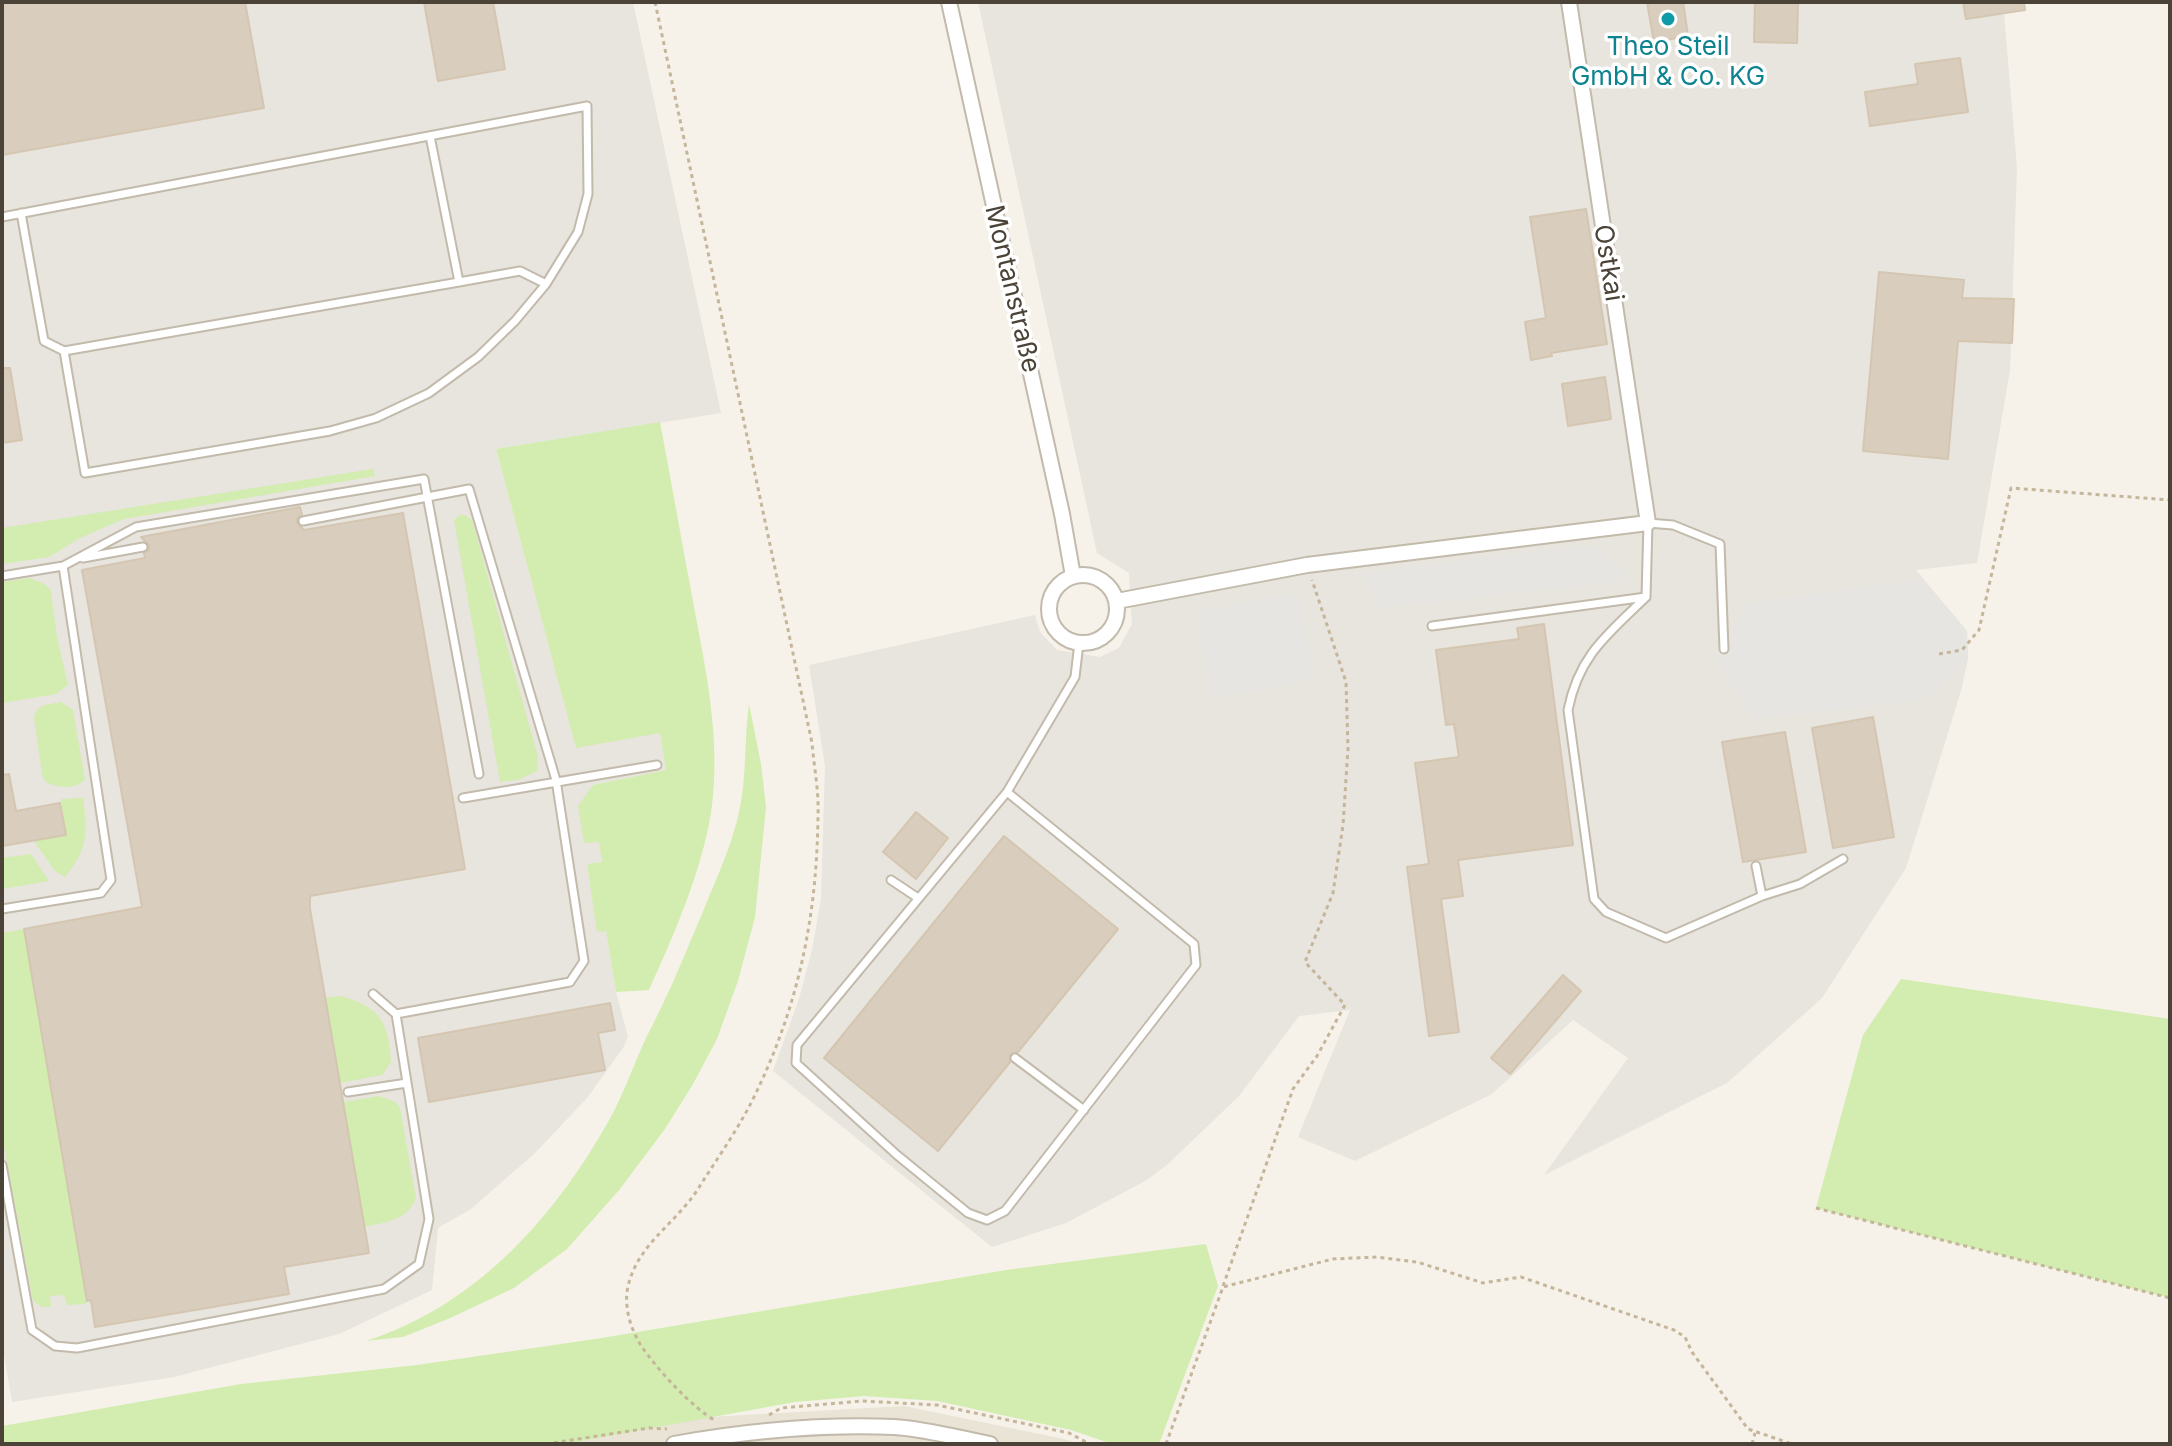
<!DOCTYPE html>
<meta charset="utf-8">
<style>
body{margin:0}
#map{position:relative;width:2172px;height:1446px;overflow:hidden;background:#f6f2e9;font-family:Inter,sans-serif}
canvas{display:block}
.frame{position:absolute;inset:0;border:4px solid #4b4337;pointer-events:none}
</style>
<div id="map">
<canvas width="2172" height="1446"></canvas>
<div class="frame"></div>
</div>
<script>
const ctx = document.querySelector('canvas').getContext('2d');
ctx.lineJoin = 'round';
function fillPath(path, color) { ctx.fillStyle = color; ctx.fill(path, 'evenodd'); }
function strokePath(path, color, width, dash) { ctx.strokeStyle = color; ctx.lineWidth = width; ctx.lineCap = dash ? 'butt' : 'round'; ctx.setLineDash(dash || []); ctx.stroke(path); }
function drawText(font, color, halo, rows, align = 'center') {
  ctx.font = font + ' Inter,sans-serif'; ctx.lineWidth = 7; ctx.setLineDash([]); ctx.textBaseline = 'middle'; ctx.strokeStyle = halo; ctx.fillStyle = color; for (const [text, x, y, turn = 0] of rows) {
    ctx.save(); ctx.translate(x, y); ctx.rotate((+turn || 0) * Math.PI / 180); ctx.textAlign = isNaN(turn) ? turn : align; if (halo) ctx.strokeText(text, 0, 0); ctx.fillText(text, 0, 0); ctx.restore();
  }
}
fillPath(new Path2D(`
 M904,1406L1064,1439L1079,1444H565L709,1417Z`), '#eae4d7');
fillPath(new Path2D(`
 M2,2H633L721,413L496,449L576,747L660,732L667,770L593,785L602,862L587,865L598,932L606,930L616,992L628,1037L623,1048L587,1098L534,1154L471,1209L438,1228L432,1290L339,1334L174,1377L12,1402L2,1343Z
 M978,2H2003L2017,168L2010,370L1977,563L1916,570L1967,631L1968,659L1961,691L1906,868L1822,998L1727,1083L1544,1175L1628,1058L1573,1020L1492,1094L1355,1161L1298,1137L1350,1010L1299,1016L1239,1096L1168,1164L1147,1180L1066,1223L992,1247L773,1071L799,999L812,950L821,899L825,766L809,665L1035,615L1040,632L1057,650L1100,657L1119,648L1132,624L1129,573L1097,553Z`), '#e8e4de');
fillPath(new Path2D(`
 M660,422C671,480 681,538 692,596C705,667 722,739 711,813C701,873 674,935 649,990L616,992L606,931L597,932L587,864L602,862L599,842L584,843L578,806L593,785L666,770L660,733L576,748L496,449Z
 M373,469L375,476L124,519L80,538L49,557L2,564V528Z
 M460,515H465L472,520L538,757L537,771L518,780L500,782L454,520Z
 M30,578L46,585L51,591L57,638L68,685L56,694L2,703V582Z
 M61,702L73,710L85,780C76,789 56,789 45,781L42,774L34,718C37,703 49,705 61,702Z
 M749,704L761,764L766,807L755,917L738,981L717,1039L693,1084L665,1129L620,1189L567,1249L514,1288L448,1319L403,1337L366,1341C478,1305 558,1214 613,1113C626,1088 635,1061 647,1036C669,994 686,952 704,909C717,877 732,845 739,812C747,777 744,739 749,704Z
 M83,798C88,832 88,849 65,877L55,871L34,841L65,835L61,799Z
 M31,854L49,881L2,889V858Z
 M24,929L87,1301L86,1304L67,1305L64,1295L50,1296L51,1307H42L33,1301L2,1136V933Z
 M1901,979L2170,1019V1298L1816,1208L1863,1035Z
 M340,996C381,1007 388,1022 391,1062L382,1075L339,1083L325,998Z
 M379,1096L396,1102L400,1108L416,1198C407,1221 386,1222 364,1227L343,1102Z
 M1206,1244L1218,1286L1159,1444H1112L1071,1430L937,1401L864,1396L795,1402L565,1444H2V1426L241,1384L417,1365L602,1338L1006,1270Z`), '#d2edaf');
fillPath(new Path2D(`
 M1592,545L1625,568L1627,581L1378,608L1361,573Z
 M1923,579L1967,631L1968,659L1925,700L1753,719L1716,661L1747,603Z
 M1298,592L1315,679L1212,699L1195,612Z`), '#e7e5e1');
const building = new Path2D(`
 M2,2H245L264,108L2,155Z
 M424,2H493L505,69L438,81Z
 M1647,2H1683L1688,36L1654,42Z
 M1755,2H1798L1797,43L1754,42Z
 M1963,2H2024L2025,10L1966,19Z
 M1960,58L1968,112L1870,126L1865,92L1918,84L1915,64Z
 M1586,209L1607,344L1551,353L1552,356L1531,360L1525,322L1546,318L1530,217Z
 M1879,272L1964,280L1962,298L2014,299L2012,343L1958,341L1948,459L1863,451Z
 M2,368H10L22,440L2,443Z
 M1605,377L1611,419L1568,426L1562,384Z
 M300,507L302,515L297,518V523L304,530L403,513L465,869L310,896V909L369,1253L284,1267L289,1294L95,1327L91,1300L87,1301L24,929L142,907L82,570L145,558L144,553L149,550V545L141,537Z
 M1544,624L1573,845L1458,860L1463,896L1441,899L1459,1032L1429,1036L1407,867L1429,864L1415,763L1459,757L1454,724L1446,725L1436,650L1519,639L1517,628Z
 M1873,717L1894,837L1833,848L1812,728Z
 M1785,732L1806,852L1743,862L1722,742Z
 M9,774L16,811L60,803L66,835L2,846V775Z
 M916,812L948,838L916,879L883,852Z
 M1004,836L1118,929L1018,1052L1010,1054V1062L938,1151L824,1058Z
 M1563,975L1581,991L1510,1074L1491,1058Z
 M610,1003L615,1030L598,1033L605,1070L429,1102L418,1038Z`);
fillPath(building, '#d9cebe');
strokePath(building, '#d4c6b0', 2);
const service = new Path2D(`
 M430,136L459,282L520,271L546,284
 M21,213L44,341L64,351L459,282
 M2,217L587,106L588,194L578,232L546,284L515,321L478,357L429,393L376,418L330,431L85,473L64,351
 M303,521L469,489L556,780L584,961L570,982L396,1014
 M83,558L143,547
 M2,576L63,566
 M1646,597C1608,634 1579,655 1568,710L1594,899L1606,912L1666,938L1762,896L1756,866
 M1432,626L1646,597L1648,523L1673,525L1720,544L1724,649
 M1007,792L1194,944L1196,965L1005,1211L987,1220L968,1213L897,1155L796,1063L797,1045L1007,792L1075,677L1079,643
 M463,798L657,765
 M891,880L918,898
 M1762,896L1800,884L1843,859
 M2,909L101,893L111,880L63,566L136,527L424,479L479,774
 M1015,1058L1084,1110
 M348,1092L407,1083
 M2,1165L32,1330L55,1346L77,1348L384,1289L419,1264L429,1219L396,1014L373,994`);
const minor = new Path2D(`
 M949,2L1062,514L1073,576
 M1049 609a34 34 0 1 1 68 0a34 34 0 1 1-68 0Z
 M1117,601L1307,565L1648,523L1569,2
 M674,1444C746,1431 820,1424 894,1427C926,1429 959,1438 990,1444`);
strokePath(service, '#c2baab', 11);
strokePath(minor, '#c2baab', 18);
strokePath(new Path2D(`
 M655,2L812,743C814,767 819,791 818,815C817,918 798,1009 752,1101C737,1131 716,1160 698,1189C675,1225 634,1246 627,1292C625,1310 631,1329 640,1344C655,1367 692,1408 716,1421
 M1939,654L1962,650L1979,630L2011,488L2170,500
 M1816,1208L2170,1298
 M1223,1286L1293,1089L1317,1056L1345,1005L1305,962L1333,893L1343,825L1348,748L1346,682L1312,580
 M769,1415L781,1408L862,1401L937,1405L1069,1433L1090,1444
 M546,1444L649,1428L667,1429
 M1166,1444L1223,1287L1333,1259L1377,1257L1417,1262L1483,1283L1521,1277L1674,1330L1685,1337L1692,1352L1748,1429L1792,1444
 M1752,1444L1755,1433`), '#c5b69b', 3, [4, 4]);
strokePath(service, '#fff', 7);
strokePath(minor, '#fff', 14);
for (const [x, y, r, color] of [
 [1668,19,8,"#0f9aa8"]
]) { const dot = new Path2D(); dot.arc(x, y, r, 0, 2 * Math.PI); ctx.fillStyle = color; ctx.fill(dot); strokePath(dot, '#fff', 3); }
drawText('26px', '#0d838f', '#fff', [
 ["Theo Steil",1668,47],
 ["GmbH & Co. KG",1668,77]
]);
drawText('26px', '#4b4337', '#fff', [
 ["Ostkai",1608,263,81],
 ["Montanstraße",1012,289,77]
]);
</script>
